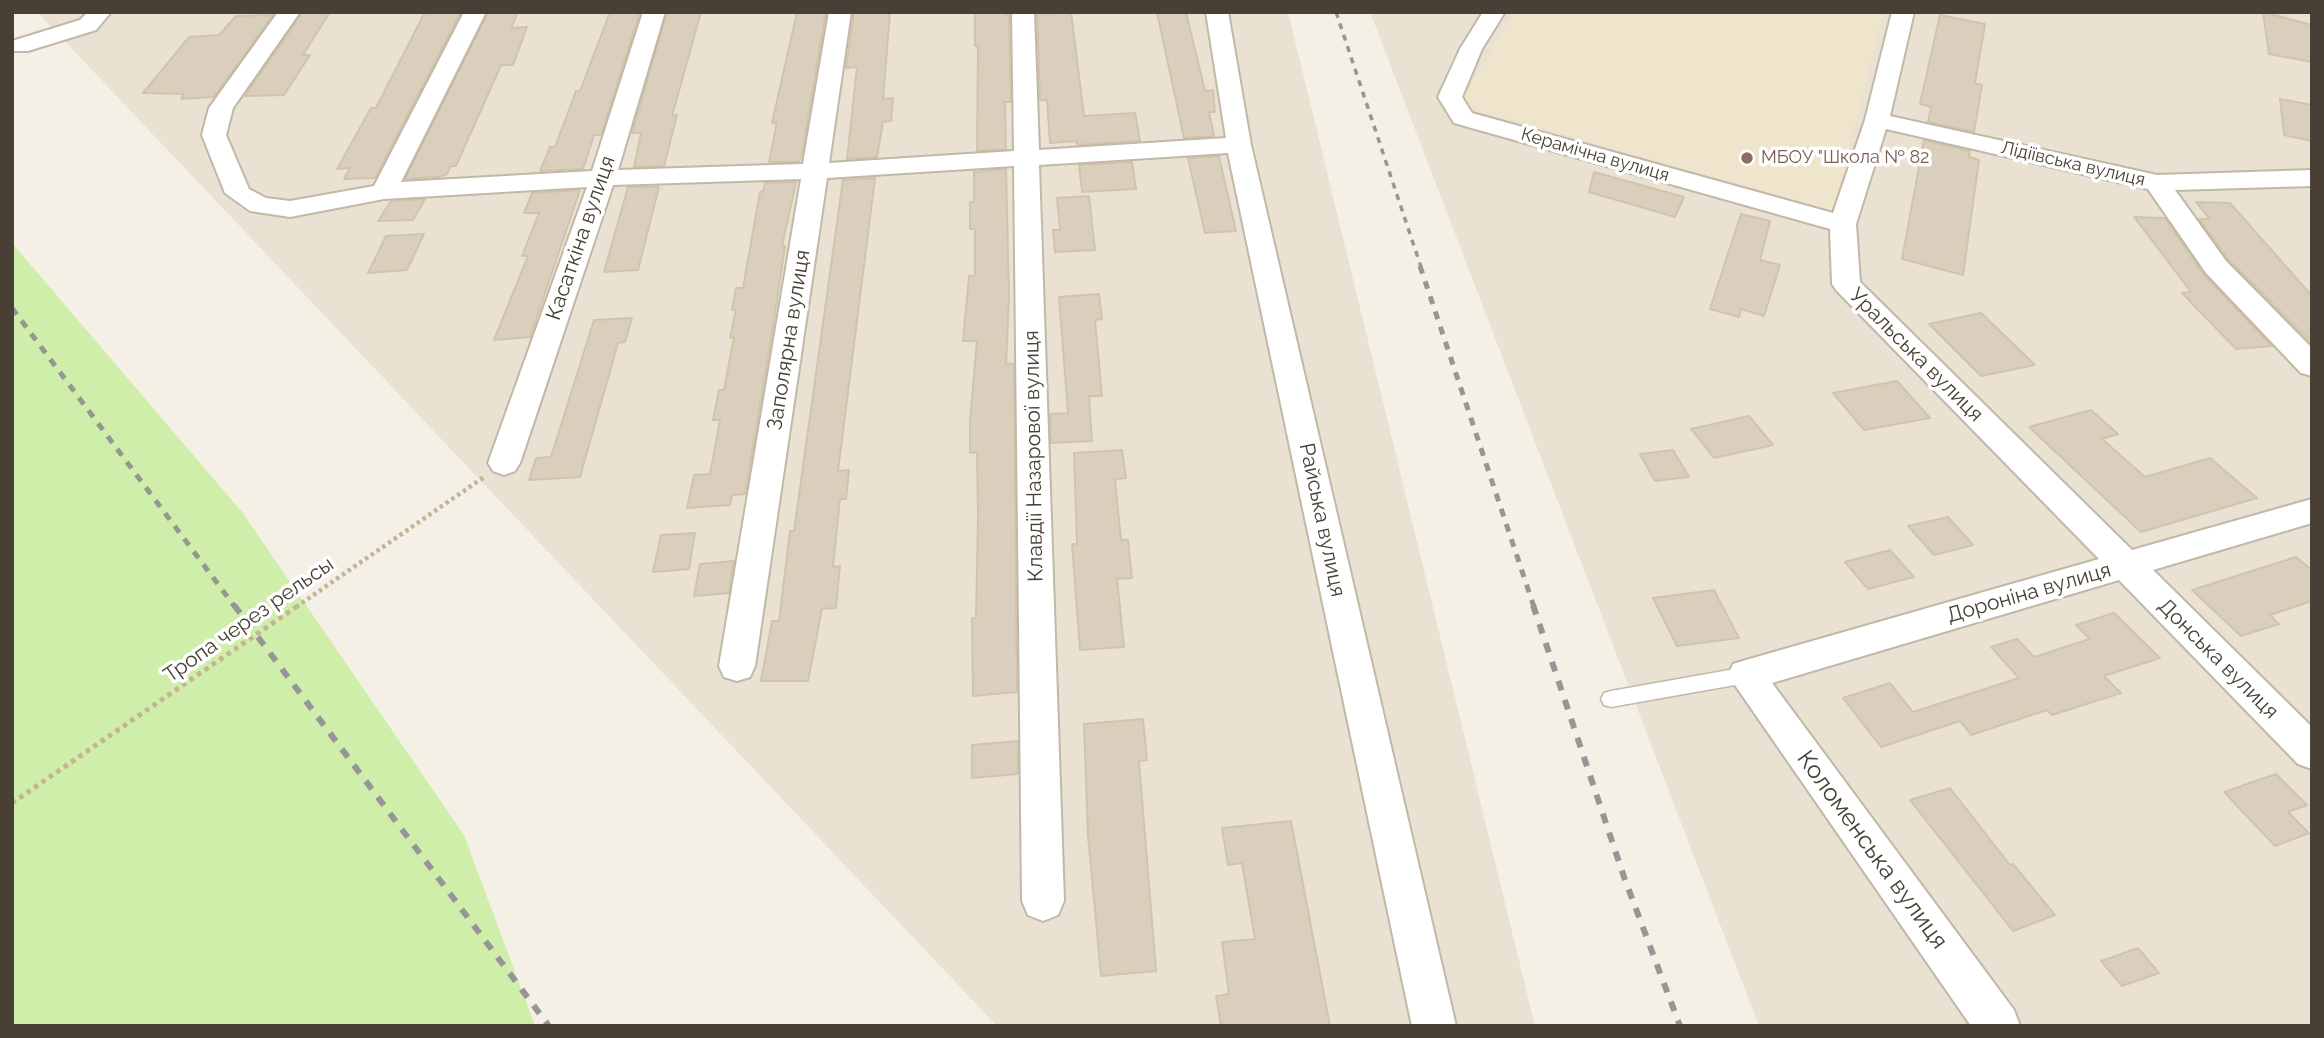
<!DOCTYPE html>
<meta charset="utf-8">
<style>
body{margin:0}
#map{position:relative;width:2324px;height:1038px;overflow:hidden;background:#f5f0e5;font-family:Raleway,sans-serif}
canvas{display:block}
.frame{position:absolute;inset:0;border:14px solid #484034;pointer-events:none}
</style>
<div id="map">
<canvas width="2324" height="1038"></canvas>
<div class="frame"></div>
</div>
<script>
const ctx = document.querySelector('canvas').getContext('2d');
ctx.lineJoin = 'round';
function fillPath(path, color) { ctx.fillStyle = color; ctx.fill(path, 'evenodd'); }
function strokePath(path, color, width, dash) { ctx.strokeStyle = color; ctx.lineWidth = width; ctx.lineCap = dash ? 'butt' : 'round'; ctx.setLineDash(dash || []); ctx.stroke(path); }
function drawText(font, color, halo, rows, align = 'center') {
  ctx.font = font + ' Raleway,sans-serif'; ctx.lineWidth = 7; ctx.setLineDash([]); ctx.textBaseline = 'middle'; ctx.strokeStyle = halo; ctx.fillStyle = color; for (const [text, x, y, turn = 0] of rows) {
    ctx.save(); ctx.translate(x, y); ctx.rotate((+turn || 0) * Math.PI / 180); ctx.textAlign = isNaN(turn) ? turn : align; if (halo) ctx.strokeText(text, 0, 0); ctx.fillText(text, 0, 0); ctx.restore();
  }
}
fillPath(new Path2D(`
 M37,12H1288L1535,1026H997Z
 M1370,12H2312V1026H1759Z`), '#e9e2d3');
fillPath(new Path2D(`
 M1515,12H1883L1834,211L1459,105Z`), '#efe5cd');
fillPath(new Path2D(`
 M12,243L242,512L464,835L535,1026H12Z`), '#cfeea9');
const building = new Path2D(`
 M330,12L303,55H310L284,95L245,96L302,13Z
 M425,12H461L375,178L344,179L350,168L337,169L371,108H376Z
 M488,12H518L511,28L527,27L513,65H501L456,166H451L447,174L439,177L405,179Z
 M610,12H640L601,135H594L583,169L540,171L550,147H555L576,91H580Z
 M667,12H701L672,116L677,115L664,166L634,167L641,133H632Z
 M797,12H826L802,154L799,162H769L777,122L772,123Z
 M854,12H890L883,99L893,98L891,121L883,122L877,157L847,159L857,67L846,68Z
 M975,12H1006V16L1009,15L1011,102H1005L1006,149L977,151L978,46H975Z
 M1071,12L1084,116L1135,113L1140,141L1077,145V141L1050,143L1047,100H1040L1037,14Z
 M1157,12H1186L1205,91L1213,90L1215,112H1209L1214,136L1184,138Z
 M2263,12L2312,25V62L2269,54Z
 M273,15L214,97L181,99L184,94L143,93L189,37L219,35L236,16Z
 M1940,15L1985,24L1975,83L1982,85L1974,132L1928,122L1931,107L1920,104Z
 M2280,99L2312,105V141L2284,135Z
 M1924,140L1970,151L1969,157L1979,160L1963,275L1902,259Z
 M1219,156L1236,231L1205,233L1188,158Z
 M1132,162L1136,189L1082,192L1079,165Z
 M1006,169L1009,296L1006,363L1014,364L1017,692L973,696L972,618H976L978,517L977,452L970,453V420L977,341H963L969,276H975V229H970V202H974V172Z
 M1594,172L1684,197L1675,217L1589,192Z
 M875,178L838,471L849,470L846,499H840L833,567L840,566L836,608L822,609L808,681H761L772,621H779L790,531H794L843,180Z
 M796,182L782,246H785L770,346L745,494L732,495L730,505L687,508L694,475L710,474L720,420H713L719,390H724L734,337L730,338L736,310H732L736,288H743L760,192L763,191L765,183Z
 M628,187H659L638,270L604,272Z
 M580,190L530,337L494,340L528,256H522L539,213H524L532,193Z
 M1089,196L1095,250L1055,252L1053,230H1060L1057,198Z
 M425,199L413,220L378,221L391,201Z
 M2196,202L2230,203L2312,296V343L2228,259L2199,219H2210Z
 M1741,214L1770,221L1760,260L1780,265L1764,316L1741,309L1739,317L1710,309Z
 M2134,217L2165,218L2204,275L2272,346L2236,349L2182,293L2191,292Z
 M424,234L407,270L368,273L386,236Z
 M1099,294L1102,319L1095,320L1102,396H1089L1092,441L1051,443L1050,414L1068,413L1059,297Z
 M1981,313L2035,365L1981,376L1929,324Z
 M632,318L625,342L618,343L580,477L529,480L536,458L551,457L594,320Z
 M1897,381L1930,418L1864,430L1833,393Z
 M2091,410L2118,434L2102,439L2145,477L2210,458L2257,498L2141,532L2029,427Z
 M1749,416L1773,445L1714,458L1691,429Z
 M1122,450L1126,478L1115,479L1121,540H1128L1132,578L1117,579L1124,647L1080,650L1072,544H1077L1074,453Z
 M1673,450L1689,477L1655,481L1640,454Z
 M1948,517L1973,545L1934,555L1908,526Z
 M695,533L689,569L653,572L661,535Z
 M1890,550L1914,577L1868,589L1845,562Z
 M2296,557L2312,570V601L2270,615L2279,624L2241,636L2192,590Z
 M734,561L729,593L694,596L700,564Z
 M1714,590L1739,638L1677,646L1653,598Z
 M2114,613L2160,658L2104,676L2121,693L2052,715L2047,710L1971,735L1960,721L1881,747L1843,698L1890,683L1913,712L2019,678L1991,647L2017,639L2034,657L2090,639L2076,625Z
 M1143,719L1147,760L1139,761L1156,971L1101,976L1088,835L1084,724Z
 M1018,741V774L972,778V745Z
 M2276,774L2307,805L2288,812L2309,833L2275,846L2224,792Z
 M1950,788L2010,865L2013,864L2055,915L2013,931L1910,800Z
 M1291,821L1330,1026H1221L1216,996L1229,994L1222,942L1255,939L1242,863L1228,865L1222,828Z
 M2138,948L2159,973L2122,986L2101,961Z`);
fillPath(building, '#dacebc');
strokePath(building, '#d3c3ac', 2);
const lane = new Path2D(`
 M1746,667L1753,669L1756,675L1753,681L1746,683L1611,707L1604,705L1601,699L1604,693L1611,691Z`);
const street = new Path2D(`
 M88,12H111L96,30L28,51H12V41L80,20Z
 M278,12H300L233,108L226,135L249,189L266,198L290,201L374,186L464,12H486L401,182L592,171L643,12H665L618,170L803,164L829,12H851L829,163L1014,151L1012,12H1034L1039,150L1226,138L1206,12H1228L1251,145L1456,1026H1412L1228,153L1039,165L1064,901L1058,915L1043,921L1028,915L1022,901L1014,166L827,178L755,666L750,677L737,681L724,677L719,666L801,179L613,185L520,463L515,471L504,475L493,471L488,463L587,187L384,199L290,217L250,211L225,193L202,135L209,108Z
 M1483,12H1505L1482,49L1462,97L1472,113L1833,213L1865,120L1892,12H1914L1890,116L2157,175L2312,170V186L2175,190L2226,261L2312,348V376L2301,373L2206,273L2148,189L1886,129L1856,224L1860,282L2132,550L2312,499V523L2153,570L2312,727V769L2298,764L2119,580L1772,683L2014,1010L2020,1026H1971L1728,675L1733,664L1746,660L2099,559L1836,290L1832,284L1830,229L1454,123L1438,97L1460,49Z`);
strokePath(lane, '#c1b8a7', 3);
strokePath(street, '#c1b8a7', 4);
strokePath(new Path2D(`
 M296,607L484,477`), '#c4b496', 4.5, [3.5, 3.5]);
strokePath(new Path2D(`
 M12,803L299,605`), '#c4b496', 5, [4.5, 4.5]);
fillPath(lane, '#fff');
fillPath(street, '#fff');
strokePath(new Path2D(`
 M1336,12L1421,267`), '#969696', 3.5, [6, 6]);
strokePath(new Path2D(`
 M1420,266L1534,607
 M12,308L235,607`), '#969696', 5, [8, 8]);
strokePath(new Path2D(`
 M234,605L549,1026
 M1533,605L1624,877L1680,1026`), '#969696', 6, [10, 10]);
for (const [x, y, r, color] of [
 [1747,158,7,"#8d6e63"]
]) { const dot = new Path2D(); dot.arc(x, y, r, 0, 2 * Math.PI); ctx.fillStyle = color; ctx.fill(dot); strokePath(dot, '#fff', 2.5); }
drawText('18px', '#484034', '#fff', [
 ["Керамічна вулиця",1595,155,16],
 ["Лідіївська вулиця",2073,164,13]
]);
drawText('18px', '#785e54', '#fff', [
 ["МБОУ \"Школа № 82",1761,158]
], 'left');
drawText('21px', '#484034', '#fff', [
 ["Касаткіна вулиця",581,238,-71],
 ["Заполярна вулиця",789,340,-81],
 ["Уральська вулиця",1916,355,45],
 ["Клавдії Назарової вулиця",1034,456,-91],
 ["Райська вулиця",1322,520,78],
 ["Дороніна вулиця",2029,593,-16],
 ["Тропа через рельсы",249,620,-35],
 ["Донська вулиця",2218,659,45]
]);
drawText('24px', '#484034', '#fff', [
 ["Коломенська вулиця",1872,850,54]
]);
</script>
